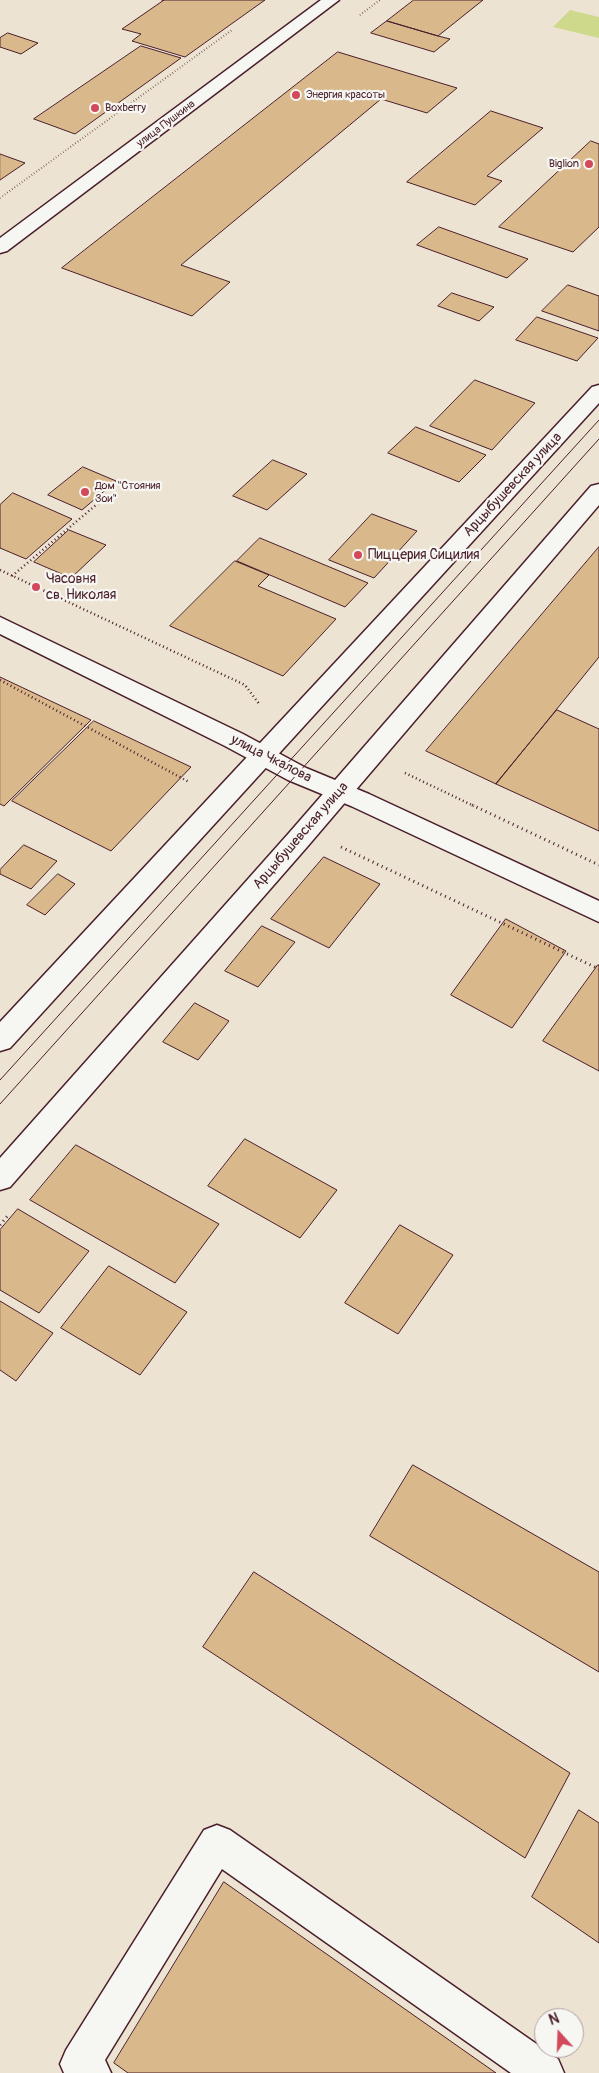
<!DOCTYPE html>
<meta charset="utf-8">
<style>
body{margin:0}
#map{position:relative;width:599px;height:2073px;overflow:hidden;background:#ede3d3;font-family:Pangolin,sans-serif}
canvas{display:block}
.north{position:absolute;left:534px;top:2008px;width:50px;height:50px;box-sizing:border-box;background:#f6f6f2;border:1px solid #b1a0a2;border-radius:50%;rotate:340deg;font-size:14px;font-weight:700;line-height:20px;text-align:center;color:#4a1f2b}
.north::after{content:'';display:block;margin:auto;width:18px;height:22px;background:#d1495b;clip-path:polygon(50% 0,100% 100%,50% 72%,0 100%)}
</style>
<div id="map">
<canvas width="599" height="2073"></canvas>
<div class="north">N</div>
</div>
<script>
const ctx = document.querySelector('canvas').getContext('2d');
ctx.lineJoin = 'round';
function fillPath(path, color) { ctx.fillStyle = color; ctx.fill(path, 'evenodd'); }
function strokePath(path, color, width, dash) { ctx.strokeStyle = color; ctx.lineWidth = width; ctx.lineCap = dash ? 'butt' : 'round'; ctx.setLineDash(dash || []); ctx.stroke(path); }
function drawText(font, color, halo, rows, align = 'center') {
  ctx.font = font + ' Pangolin,sans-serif'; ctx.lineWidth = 4.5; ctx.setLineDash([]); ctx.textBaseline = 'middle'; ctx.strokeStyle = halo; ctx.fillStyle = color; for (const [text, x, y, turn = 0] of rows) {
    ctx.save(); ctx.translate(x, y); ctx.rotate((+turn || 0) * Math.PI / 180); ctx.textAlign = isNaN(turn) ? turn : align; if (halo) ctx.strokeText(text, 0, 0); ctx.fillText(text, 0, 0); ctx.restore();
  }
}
fillPath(new Path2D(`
 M570,10L599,17V38L553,27Z`), '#ced98c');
const building = new Path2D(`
 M162,0H265L185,57L132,41L141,34L122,29L164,0Z
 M414,0H483L438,36L387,21Z
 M387,21L438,36L450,39L434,52L371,33Z
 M8,33L38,43L21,54L0,47V38Z
 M141,46L181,58L75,134L34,119Z
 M338,52L457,88L427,113L381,99L181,265L230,282L192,316L62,268Z
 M491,111L543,128L487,176L502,181L475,205L407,182Z
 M591,141L599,144V227L573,252L499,227Z
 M0,154L25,163L0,180Z
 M439,227L528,259L507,278L417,245Z
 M568,285L599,296V331L542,311Z
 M452,293L494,307L479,321L438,306Z
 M537,317L598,338L577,361L516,340Z
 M475,380L535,403L492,450L430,426Z
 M416,427L486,455L459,482L388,453Z
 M273,460L307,474L267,510L233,496Z
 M83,467L116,481L82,510L48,495Z
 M13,493L72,519L26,559L0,548V505Z
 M372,514L417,531L374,578L329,560Z
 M69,530L106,545L71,578L34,562Z
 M260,538L368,583L345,607L237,561Z
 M599,547V657L496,784L426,751Z
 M235,561L269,575L258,586L336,619L283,676L170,626Z
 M0,677L91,720L4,806L0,804Z
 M557,710L599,729V831L496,784Z
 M94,721L191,767L111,851L12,801Z
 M24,845L57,861L31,889L0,874V870Z
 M324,857L380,884L329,948L271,919Z
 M58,874L75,884L45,915L27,905Z
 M506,919L566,951L512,1028L451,995Z
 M262,926L295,942L258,987L225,971Z
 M598,965H599V1071L543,1041Z
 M195,1003L229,1021L198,1060L163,1042Z
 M245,1139L337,1190L300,1238L208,1186Z
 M76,1145L219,1224L175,1283L30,1200Z
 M18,1209L89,1251L39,1313L0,1290V1230Z
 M400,1225L453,1255L398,1334L345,1303Z
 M109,1266L187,1312L140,1375L61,1328Z
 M0,1301L53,1333L16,1381L0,1370Z
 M413,1465L599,1572V1672L370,1536Z
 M254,1572L570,1773L525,1858L203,1647Z
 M579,1810L599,1823V1943L532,1897Z
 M224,1882L496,2073H128L114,2063Z`);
fillPath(building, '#d9b88c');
strokePath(building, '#4a1f2b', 1);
const minor = new Path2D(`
 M321,0H339L7,251L0,253V238Z
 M0,617L243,734L306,768L369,794L599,901V922L351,806L288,780L225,746L0,634Z
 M217,1825L230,1830L558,2059L564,2073H511L222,1869L105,2060L111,2073H64L60,2064L66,2050L204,1830Z`);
const major = new Path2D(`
 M599,385V403L10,1048L0,1051V1022L592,387Z
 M599,484V505L307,847L10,1187L0,1190V1158L289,833L591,486Z`);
strokePath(minor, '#4a1f2b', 3);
strokePath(major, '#4a1f2b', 3);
strokePath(new Path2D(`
 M360,15L380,0
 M0,198L232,30`), '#4a1f2b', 2, [0.5, 2.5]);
strokePath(new Path2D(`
 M0,570L245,685L260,705
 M12,576L103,499
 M0,680L189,782
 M405,773L474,806`), '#4a1f2b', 2.5, [1, 3]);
strokePath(new Path2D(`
 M472,805L599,865
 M341,847L599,969
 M0,1225L9,1214`), '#4a1f2b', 3, [1, 4]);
fillPath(minor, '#f6f6f2');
fillPath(major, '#f6f6f2');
strokePath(new Path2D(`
 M0,1080L599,420
 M0,1104L599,439`), '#4a1f2b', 1);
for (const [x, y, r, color] of [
 [296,95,5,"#d1495b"],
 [95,108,5,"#d1495b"],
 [589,164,5,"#d1495b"],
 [85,492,5,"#d1495b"],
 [358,555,5,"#d1495b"],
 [36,587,5,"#d1495b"]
]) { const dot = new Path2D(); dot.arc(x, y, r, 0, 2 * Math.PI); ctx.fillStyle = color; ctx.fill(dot); strokePath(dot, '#f6f6f2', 2); }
drawText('11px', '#4a1f2b', '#f6f6f2', [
 ["Энергия красоты",306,95],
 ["Boxberry",105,108],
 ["Biglion",579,164,"right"],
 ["Дом \"Стояния",95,486],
 ["Зои\"",95,499]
], 'left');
drawText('11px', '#4a1f2b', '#f6f6f2', [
 ["улица Пушкина",166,124,-37]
]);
drawText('14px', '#4a1f2b', '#f6f6f2', [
 ["Арцыбушевская улица",513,485,-47],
 ["улица Чкалова",271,759,27],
 ["Арцыбушевская улица",301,836,-49]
]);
drawText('14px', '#4a1f2b', '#f6f6f2', [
 ["Пиццерия Сицилия",368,555],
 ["Часовня",46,579],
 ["св. Николая",46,595]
], 'left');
</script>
